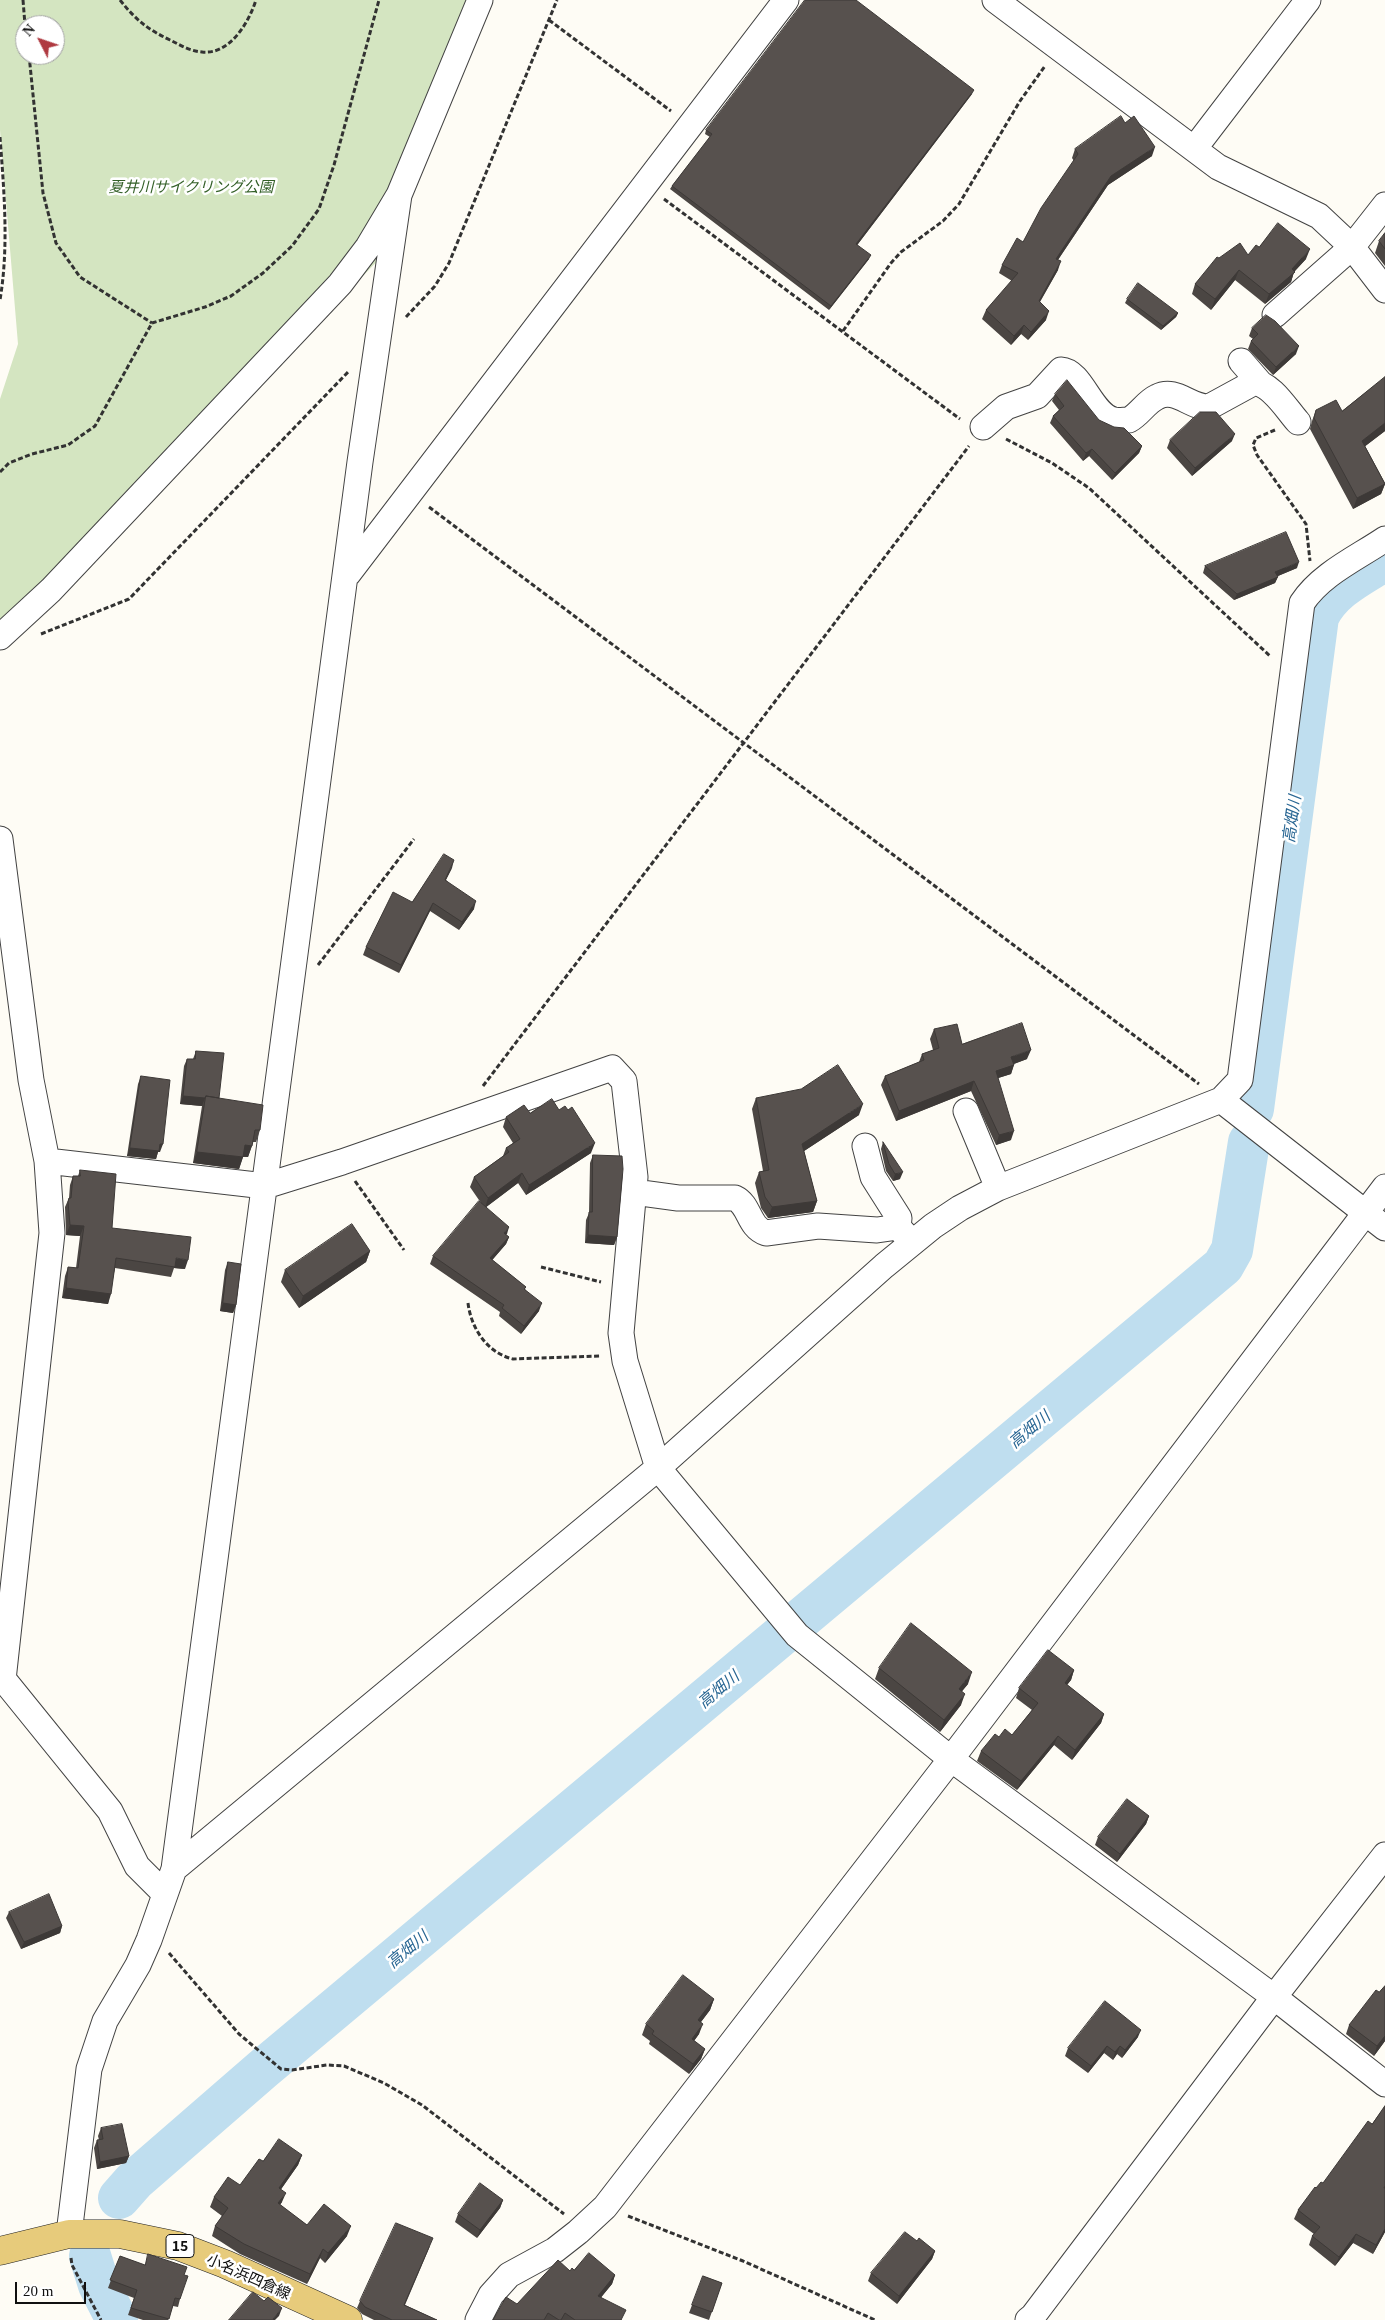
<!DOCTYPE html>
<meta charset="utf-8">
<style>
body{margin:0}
#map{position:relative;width:1385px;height:2320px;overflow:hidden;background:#fefcf5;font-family:Georgia,serif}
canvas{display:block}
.north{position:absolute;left:15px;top:15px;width:50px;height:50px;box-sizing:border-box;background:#fff;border:1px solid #9f9f9f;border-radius:50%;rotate:311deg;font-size:14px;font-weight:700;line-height:20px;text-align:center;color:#101010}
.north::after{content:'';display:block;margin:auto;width:18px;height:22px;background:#af3940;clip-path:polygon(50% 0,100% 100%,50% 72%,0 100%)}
.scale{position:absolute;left:15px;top:2282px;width:71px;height:22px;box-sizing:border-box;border:2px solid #101010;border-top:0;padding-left:6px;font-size:15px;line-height:18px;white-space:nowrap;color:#101010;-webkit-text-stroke:4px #fff;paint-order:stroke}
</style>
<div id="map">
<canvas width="1385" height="2320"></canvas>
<div class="north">N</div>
<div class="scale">20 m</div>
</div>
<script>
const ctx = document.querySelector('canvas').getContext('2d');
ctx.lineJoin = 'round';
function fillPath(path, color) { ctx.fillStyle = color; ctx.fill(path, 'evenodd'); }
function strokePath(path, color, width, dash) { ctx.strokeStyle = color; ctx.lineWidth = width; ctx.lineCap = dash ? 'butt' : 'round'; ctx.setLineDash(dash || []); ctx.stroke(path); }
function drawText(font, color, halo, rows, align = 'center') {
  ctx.font = font + ' Georgia,"Noto Sans JP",serif'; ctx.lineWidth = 5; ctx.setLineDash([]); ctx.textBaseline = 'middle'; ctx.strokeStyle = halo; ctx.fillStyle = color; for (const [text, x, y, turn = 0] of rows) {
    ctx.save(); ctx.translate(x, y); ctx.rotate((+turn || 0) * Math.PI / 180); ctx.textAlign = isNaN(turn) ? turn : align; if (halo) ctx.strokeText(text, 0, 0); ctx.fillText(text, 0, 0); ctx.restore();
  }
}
fillPath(new Path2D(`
 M0,0H491L386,252L51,601L0,638V399L18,344L0,130ZM25,25H55V55H25Z`), '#d4e5c1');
strokePath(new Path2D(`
 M1253,1109L1318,617C1331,589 1360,576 1385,560
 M119,2198L134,2181L263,2069L1223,1266L1232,1250L1249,1142
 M90,2256L99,2285L117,2320`), '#bfdeef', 42);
const minor = new Path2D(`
 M995,0L1218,167L1319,216L1352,247L1385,290
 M1194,149L1308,0
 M1275,315L1352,247L1385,205
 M1241,361L1260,383
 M983,427L1006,407L1037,396L1061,370C1082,371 1091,415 1114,420C1118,421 1124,420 1129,420C1140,414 1146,402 1157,397C1176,387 1190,408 1209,407L1253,383C1271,382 1287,410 1298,422
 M1385,539C1357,558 1321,574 1302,603L1240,1080L1221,1100L1385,1228
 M348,574L786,0
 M0,637L51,590L340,284L368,247L399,195L480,0
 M0,839L31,1080L47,1161L52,1233L3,1680
 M966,1111L998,1188
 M865,1146L873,1177L899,1218L898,1227
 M47,1161L265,1186L342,1162L612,1068L624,1081L635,1177L621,1333L625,1361L658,1468L797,1635L951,1759L1274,1997L1385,2084
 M634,1192L678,1198H735C750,1205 748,1227 766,1233L818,1226L877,1230L898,1227L912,1242
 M0,1675L110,1811L137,1866L164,1893
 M174,1869L658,1468L884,1266L933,1226L960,1208L998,1188L1221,1100
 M69,2234L89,2069L105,2021L138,1965L149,1940L174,1869L360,462L399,195
 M478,2320L491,2295L509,2275L555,2250L578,2232L605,2207L951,1759L1385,1187
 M1028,2320L1033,2316L1274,1997L1385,1855`);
const major = new Path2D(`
 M0,2251L69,2234H120L178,2246L225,2264L348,2320`);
strokePath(minor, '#434343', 27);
strokePath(major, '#212121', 29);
strokePath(new Path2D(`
 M23,0L25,25
 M120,0C136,20 147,29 170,40C180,45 190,51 202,52C230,55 249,22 256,0
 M549,20L671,111
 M29,55L43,193L56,243L80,277L152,323
 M0,137C4,191 9,246 0,300
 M664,199L960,419
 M406,317L435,286L449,263L557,0
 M843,331L891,263L901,252L943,221L959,204L1020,101L1045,66
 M1275,430L1256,438L1253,445L1257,455L1306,524L1310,561
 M1006,439L1052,463L1089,488L1270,656
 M0,472L9,463L32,454L68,445L95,426L152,323L205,307L231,296L263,273L292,246L319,209L334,165L379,0
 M429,507L1199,1084
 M41,634L129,599L349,371
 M318,965L414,839
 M483,1086L969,446
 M355,1181L404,1250
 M541,1267L601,1282
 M468,1303C471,1328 487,1353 513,1359L600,1356
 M169,1953L239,2034L281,2069L292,2070L327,2065L344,2066L384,2083L422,2105L564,2214
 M628,2216L743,2261L875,2320
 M71,2258L72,2265L101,2320`), '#323232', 3, [5, 2.5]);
strokePath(minor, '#fff', 25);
strokePath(major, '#e7cb7b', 28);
fillPath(new Path2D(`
 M972,94L857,245L869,259L829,310L670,189L672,186L710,137L705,134L706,130Z
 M1125,123L1152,156L1108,185L1058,260V270L1040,302L1046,320L1028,340L1021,334L1011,345L982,319L986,310L1012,281L999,273L1002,265L1023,242L1074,161L1072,158L1075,149Z
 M1385,233V266L1375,253L1379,241Z
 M1259,247L1306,259L1294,272L1291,282L1265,304L1235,280L1211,310L1192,294L1195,284L1219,258L1248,255Z
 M1127,299L1178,313L1176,317L1161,330L1125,303Z
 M1252,328L1296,354L1273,375L1248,349L1251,341L1253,339L1249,336Z
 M1385,377V431L1365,446L1385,483V484L1381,494L1353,509L1310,429L1312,421L1316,410L1342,411Z
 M1055,394L1142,446L1139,453L1112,480L1089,456L1083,461L1050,423L1053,416L1059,410L1052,401Z
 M1170,440L1232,441L1192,476L1167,448Z
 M1205,566L1297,568L1278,576L1275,583L1234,600L1203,573Z
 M452,868L446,880L474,909L459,930L430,911L399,973L363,955L366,947L412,902Z
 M934,1029L962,1044L1027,1059L1014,1064L1011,1074L998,1078L1011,1140L996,1145L971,1091L896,1121L881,1085L885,1076L919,1062L922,1054L933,1050L930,1039Z
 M196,1051L219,1098L260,1130L256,1142H253L248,1157H243L239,1169L193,1163L202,1106L180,1104L184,1066L187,1059H193Z
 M141,1076L160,1152H158L156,1159L127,1156L138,1084Z
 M756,1098L859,1115L804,1151L817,1201L813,1212L768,1218L761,1208L755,1183L759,1172L763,1171L752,1109Z
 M559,1110L591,1153L526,1195L518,1183L486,1207L506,1235L509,1237L506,1244L492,1260L526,1287L525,1289L539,1311L521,1334L499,1316L500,1312L430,1264L433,1256L481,1203L470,1187L474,1177L503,1156L506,1148L513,1143L503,1127L506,1117Z
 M883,1142L900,1179L893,1181L886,1171L881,1149Z
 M593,1155L617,1237L614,1245L585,1243L586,1220L589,1213L590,1163Z
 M80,1170L112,1228L185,1269L174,1268L171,1277L115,1268L108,1304L62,1298L65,1276L68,1267L76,1268L80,1236L66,1235L65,1207L69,1198L70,1185L73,1176H78Z
 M370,1251L366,1262L299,1308L281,1282L285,1270Z
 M228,1262L236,1305L233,1313L220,1311L225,1270Z
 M879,1668L968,1684L962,1691L961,1705L940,1732L875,1679Z
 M1074,1670L1071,1680L1067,1685L1104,1714L1101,1723L1072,1760L1054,1745L1017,1790L977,1761L981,1751L999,1737L1012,1735L1032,1710L1016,1698L1019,1688Z
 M1149,1816L1146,1824L1117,1862L1095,1845L1098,1837Z
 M9,1912L62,1926L60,1933L21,1949L6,1918Z
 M1385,1986V2041L1374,2056L1346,2034L1349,2025Z
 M714,1999L710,2010L701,2022L699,2034L694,2041L705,2049L701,2059L689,2074L649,2044L650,2041L642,2035L646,2024Z
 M1138,2037L1122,2058L1117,2054L1113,2060L1104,2053L1088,2073L1065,2056L1068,2048Z
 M1385,2106V2232L1373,2254L1353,2243L1335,2266L1309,2245L1312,2236L1314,2234L1294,2219L1298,2210L1316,2188L1323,2183L1372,2124Z
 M101,2128L129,2156L126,2163L97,2169L94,2148L97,2140H99L98,2136Z
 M302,2155L298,2165L281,2189L282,2202L280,2205L307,2225L347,2236L325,2263L320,2258L307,2284L240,2254L212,2236L215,2226L222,2216L210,2207L214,2197L240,2185L263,2161Z
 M503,2200L500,2208L477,2238L455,2222L458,2214Z
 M917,2241L935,2251L932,2259L897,2304L868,2281L871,2273Z
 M430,2246L405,2305L437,2320H374L362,2314L357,2308L360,2301Z
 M120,2256L144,2265L184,2275L180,2299L178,2307L173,2306L168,2320H143L128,2315L134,2298L108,2288Z
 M574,2270L615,2275L612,2284L601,2297L622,2320H493L517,2304L570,2271Z
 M703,2276L722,2283L709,2320L689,2313Z`), '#4b4643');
fillPath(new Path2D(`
 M974,90L972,94L855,248L856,244Z
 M1155,147L1152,156L1108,185L1053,267L1056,259L1111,176Z
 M1310,249L1306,259L1294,272L1291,282L1265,304L1269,294L1292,269Z
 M871,255L869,259L829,310L831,306Z
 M1061,261L1058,270L1035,310L1039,301Z
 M1239,270L1235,280L1211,310L1215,299Z
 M1049,311L1046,320L1028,340L1031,332Z
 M1178,313L1176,317L1161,330L1163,326Z
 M1024,325L1021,334L1011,345L1014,336Z
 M1299,346L1296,354L1273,375L1276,367Z
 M1385,423V431L1359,451L1362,441Z
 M1235,434L1232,441L1192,476L1195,468Z
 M1142,446L1139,453L1112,480L1115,473Z
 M1092,449L1089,456L1083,461L1086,453Z
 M1385,484L1381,494L1353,509L1357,498Z
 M1299,562L1297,568L1273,578L1275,572Z
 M1278,577L1275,583L1234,600L1237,594Z
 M454,860L452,868L442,887L445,880Z
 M476,901L474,909L459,930L462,922Z
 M433,903L430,911L399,973L401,965Z
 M1031,1050L1027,1059L1008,1066L1011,1057Z
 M1014,1065L1011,1074L992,1080L996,1071Z
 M974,1081L971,1091L896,1121L899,1111Z
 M183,1096L205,1098L202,1106L180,1104Z
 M863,1104L859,1115L798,1155L802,1144Z
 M1014,1131L1011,1140L996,1145L999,1135Z
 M595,1143L591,1153L526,1195L529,1185Z
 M160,1144H163L160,1152H158L156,1159L127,1156L130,1148Z
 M245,1145L252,1146L248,1157L241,1156Z
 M197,1152L243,1157L239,1169L193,1163Z
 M903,1172L900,1179L893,1181L895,1174Z
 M522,1173L518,1183L485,1208L488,1198Z
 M817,1201L813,1212L768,1218L772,1207Z
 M70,1225L84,1226L80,1236L66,1235Z
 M509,1227L507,1234L501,1240L504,1233Z
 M588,1235L617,1237L614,1245L585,1243Z
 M509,1237L506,1244L488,1265L490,1258Z
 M370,1251L366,1262L299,1308L303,1296Z
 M176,1258L188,1260L185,1269L174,1268Z
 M66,1288L111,1294L108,1304L62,1298Z
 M223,1303L236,1305L233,1313L220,1311Z
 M542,1303L539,1311L521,1334L524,1326Z
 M1074,1670L1071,1680L1061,1692L1065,1683Z
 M972,1672L968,1684L954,1701L959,1689Z
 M965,1694L961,1705L940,1732L944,1720Z
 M1104,1714L1101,1723L1072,1760L1075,1750Z
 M1058,1736L1054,1745L1017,1790L1021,1781Z
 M1149,1816L1146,1824L1117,1862L1120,1854Z
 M62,1926L60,1933L21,1949L24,1942Z
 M714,1999L710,2010L694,2031L698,2020Z
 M703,2024L699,2034L688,2049L692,2039Z
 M1141,2030L1138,2037L1122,2058L1125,2050Z
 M1385,2036V2041L1374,2056L1377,2046Z
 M1107,2046L1104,2053L1088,2073L1091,2066Z
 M1120,2046L1117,2054L1113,2060L1115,2052Z
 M705,2049L701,2059L689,2074L693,2064Z
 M302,2155L298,2165L275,2198L279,2188Z
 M129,2156L126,2163L97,2169L100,2162Z
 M286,2193L282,2202L274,2213L278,2203Z
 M503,2200L500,2208L477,2238L480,2230Z
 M351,2226L347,2236L325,2263L328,2253Z
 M1385,2229V2232L1373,2254L1376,2245Z
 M1356,2234L1353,2243L1335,2266L1339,2257Z
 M323,2249L320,2258L307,2284L310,2274Z
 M935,2251L932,2259L897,2304L899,2296Z
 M615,2275L612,2284L595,2305L598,2296Z
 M282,2308L279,2316L275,2320H272Z`), '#3d3937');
const building = new Path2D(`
 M805,0H856L974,90L856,244L871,255L831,306L672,186L712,134L706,130Z
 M1121,116L1125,123L1134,116L1155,147L1111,176L1056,259L1061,261L1039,301L1049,311L1031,332L1024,325L1014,336L986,310L1018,273L1002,265L1017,238L1023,242L1041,208L1078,154L1075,149Z
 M1278,223L1310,249L1292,269L1295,272L1269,294L1239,270L1215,299L1195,284L1217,257L1219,258L1240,243L1248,255L1256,245L1259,247Z
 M1385,233V249L1379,241Z
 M1138,283L1178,313L1163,326L1127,299Z
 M1266,315L1275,321L1299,346L1276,367L1251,341L1258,334L1252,328Z
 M1385,377V423L1362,441L1385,484L1357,498L1314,418L1316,410L1336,400L1342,411Z
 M1067,380L1099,420L1114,427L1124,428L1142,446L1115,473L1092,449L1086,453L1053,416L1064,406L1055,394Z
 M1200,412H1216L1235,434L1195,468L1170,440Z
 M1286,532L1299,562L1275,572L1278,577L1237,594L1205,566Z
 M444,854L454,860L445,880L476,901L462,922L433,903L401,965L366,947L393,892L412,902Z
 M1022,1023L1031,1050L1011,1057L1014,1065L996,1071L1014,1131L999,1135L974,1081L899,1111L885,1076L924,1060L922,1054L939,1048L934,1029L957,1024L962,1044Z
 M196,1051L224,1053L219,1098L206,1096L205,1098L183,1096L187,1059H195Z
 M838,1065L863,1104L802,1144L817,1201L772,1207L765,1197L759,1172L769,1170L756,1098L801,1089Z
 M141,1076L170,1080L163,1144H160L159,1151L130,1148Z
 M206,1096L263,1105L260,1130H255L252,1146L245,1145L243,1157L197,1152Z
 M552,1099L559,1110L565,1106L568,1110L572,1107L595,1143L529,1185L522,1173L488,1198L474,1177L509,1152L506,1148L520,1139L506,1117L524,1105L530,1113Z
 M883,1142L903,1172L895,1174L889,1164Z
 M593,1155L622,1156L623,1169L617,1237L588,1235L589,1212H592Z
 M80,1170L116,1174L112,1228L191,1237L188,1260L176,1258L175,1267L116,1258L111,1294L66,1288L68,1267L78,1268L84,1226L70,1225L68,1202L69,1198H71L73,1176H80Z
 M479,1201L509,1227L504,1233L509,1237L490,1258L526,1287L524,1289L542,1303L524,1326L502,1308L504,1305L433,1256Z
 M352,1224L370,1251L303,1296L285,1270Z
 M228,1262L241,1264L236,1305L223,1303Z
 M911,1623L972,1672L959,1689L965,1694L944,1720L879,1668Z
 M1048,1650L1074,1670L1065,1683L1104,1714L1075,1750L1058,1736L1021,1781L981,1751L995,1734L999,1737L1005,1729L1012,1735L1038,1703L1019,1688Z
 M1127,1799L1149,1816L1120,1854L1098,1837Z
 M49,1894L62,1926L24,1942L9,1912Z
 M683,1975L714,1999L698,2020L703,2024L692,2039L705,2049L693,2064L652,2034L654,2031L646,2024Z
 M1385,1986V2036L1377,2046L1349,2025L1376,1990L1379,1992Z
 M1105,2001L1141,2030L1125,2050L1120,2046L1115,2052L1107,2046L1091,2066L1068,2048Z
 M1385,2106V2186L1384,2188H1385V2229L1376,2245L1356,2234L1339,2257L1312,2236L1320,2227L1298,2210L1315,2187L1316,2188L1321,2182L1323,2183L1368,2121L1372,2124Z
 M122,2124L129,2156L100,2162L97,2140L103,2139L101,2128Z
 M279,2139L302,2155L279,2188L286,2193L278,2203L307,2225L324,2204L351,2226L328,2253L323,2249L310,2274L244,2244L215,2226L228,2208L214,2197L228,2177L240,2185L259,2159L263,2161Z
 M480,2183L503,2200L480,2230L458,2214Z
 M396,2223L433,2238L404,2305L437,2320H392L365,2307L360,2301Z
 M905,2232L917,2241L919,2238L935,2251L899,2296L871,2273Z
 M589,2253L615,2275L598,2296L626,2310L621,2320H575L565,2313L561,2320H559L548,2313L544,2320H493L506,2297L517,2304L558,2260L570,2271L572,2268L574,2270Z
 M148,2254L187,2267L184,2275L188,2276L180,2299L175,2298L169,2319L131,2308L137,2290L110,2280L120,2256L145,2265Z
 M703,2276L722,2283L712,2312L692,2305Z
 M253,2292L264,2301L268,2297L282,2308L273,2319L275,2320H229Z`);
fillPath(building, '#57514e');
strokePath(building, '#3d3937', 1);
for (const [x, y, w] of [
 [180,2246,28]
]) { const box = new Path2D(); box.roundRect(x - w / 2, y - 11.5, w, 23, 4); ctx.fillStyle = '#fff'; ctx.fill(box); strokePath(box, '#101010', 1); }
drawText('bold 14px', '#101010', null, [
 ["15",180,2246]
]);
drawText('italic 15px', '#346028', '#fff', [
 ["夏井川サイクリング公園",191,186]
]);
drawText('15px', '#101010', '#fff', [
 ["小名浜四倉線",249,2276,24]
]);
drawText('italic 16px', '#286693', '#fff', [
 ["高畑川",1291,819,-82],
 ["高畑川",1029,1429,-40],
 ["高畑川",718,1689,-40],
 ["高畑川",407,1949,-40]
]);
</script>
